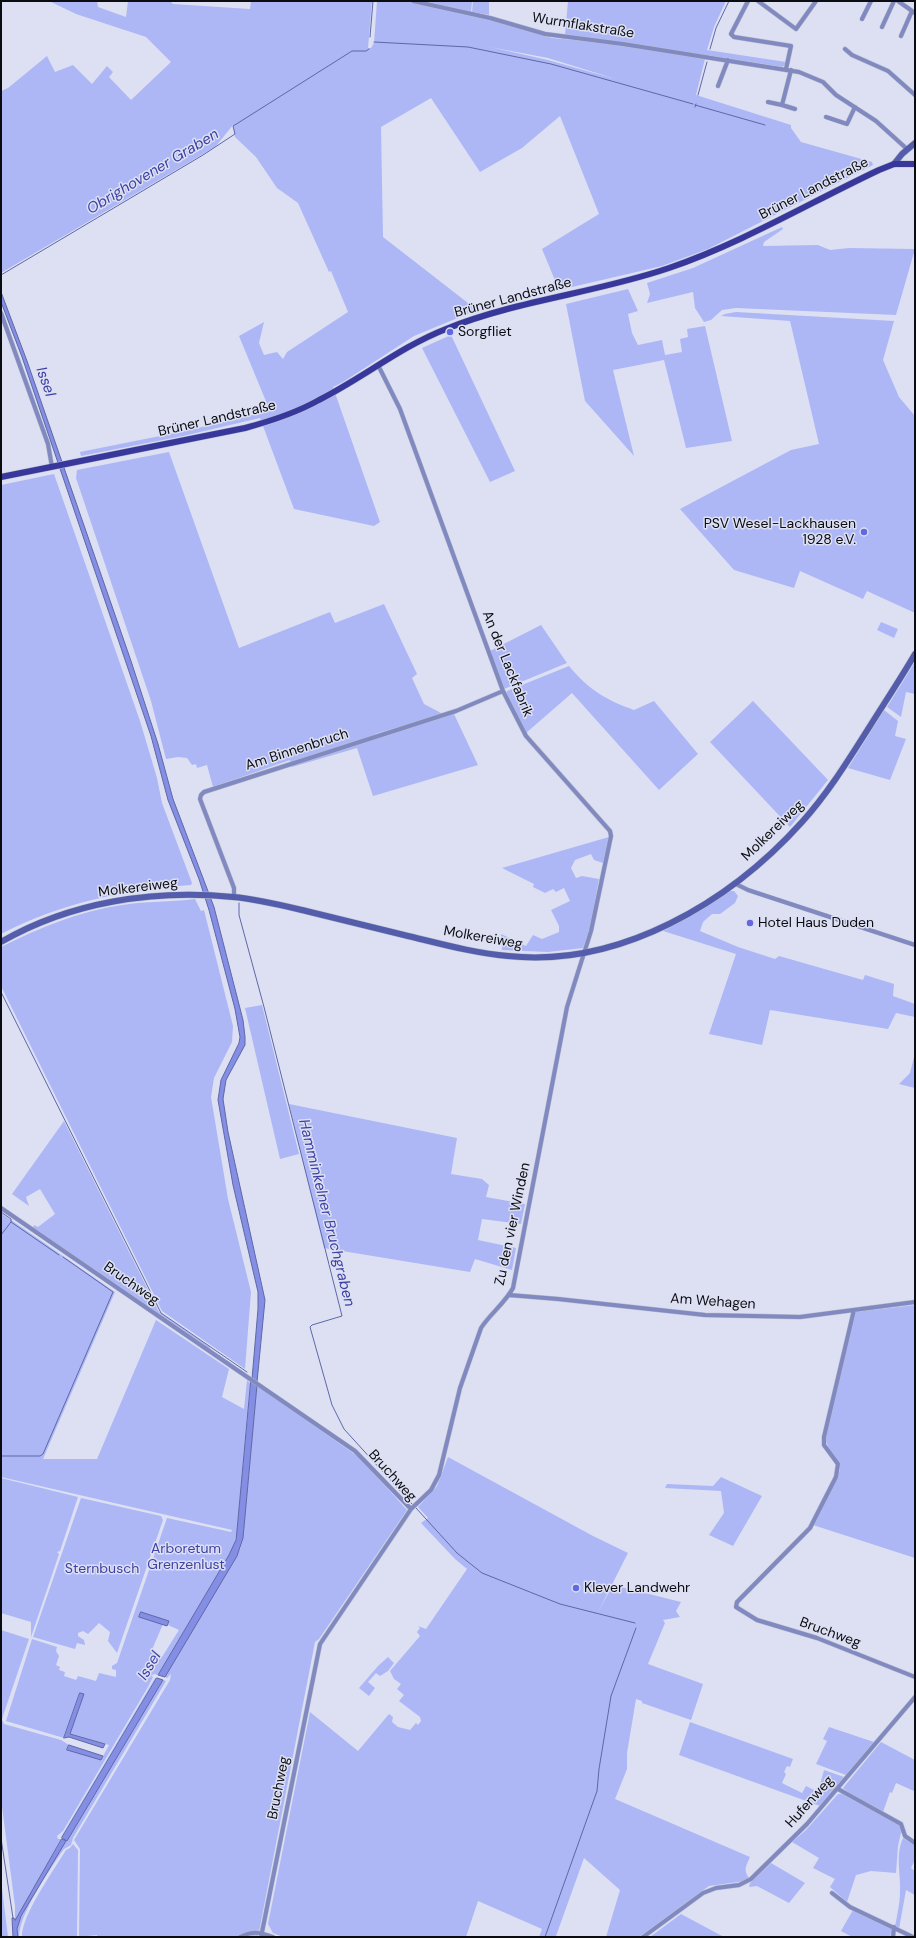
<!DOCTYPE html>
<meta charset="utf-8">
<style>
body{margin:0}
#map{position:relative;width:916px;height:1938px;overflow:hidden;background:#dce0f2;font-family:"DM Sans",sans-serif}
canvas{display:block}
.frame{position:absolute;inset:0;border:2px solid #0b0c12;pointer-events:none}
</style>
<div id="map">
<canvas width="916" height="1938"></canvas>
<div class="frame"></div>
</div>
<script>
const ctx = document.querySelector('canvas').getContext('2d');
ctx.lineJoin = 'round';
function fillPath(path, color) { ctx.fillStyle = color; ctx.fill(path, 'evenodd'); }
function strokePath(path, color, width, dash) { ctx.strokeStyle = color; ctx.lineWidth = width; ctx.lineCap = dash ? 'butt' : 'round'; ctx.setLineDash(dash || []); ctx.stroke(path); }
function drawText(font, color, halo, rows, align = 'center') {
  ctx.font = font + ' "DM Sans",sans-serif'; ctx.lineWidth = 3; ctx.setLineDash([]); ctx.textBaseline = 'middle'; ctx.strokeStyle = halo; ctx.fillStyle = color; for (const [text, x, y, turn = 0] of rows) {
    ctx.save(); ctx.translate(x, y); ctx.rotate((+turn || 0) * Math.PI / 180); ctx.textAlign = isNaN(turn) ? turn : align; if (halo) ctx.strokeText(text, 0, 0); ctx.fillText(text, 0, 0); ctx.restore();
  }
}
fillPath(new Path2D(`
 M49,1H97L98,7L126,17L128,1H170L173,4L250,9L251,1H372L368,48H371L374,43L377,1H406L494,21L552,38L586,41L565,35L568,1H726L714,27L707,50L786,62L785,65L782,67L706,55L696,95L791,125V128L801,142L872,162L873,165L708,249L662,266L559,290L542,249L599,214L560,116L522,148L480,172L431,98L381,127L383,237L477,310L414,336L343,382L333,387L380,522L374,526L294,509L260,418L183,436L81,456L80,452L185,431L270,411L239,336L264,322L259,343L264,355L277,352L283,359L287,352L348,312L331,271L329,272L298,203L277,188L256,157L235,137L233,125L216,146L203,154L1,273V91L8,88L47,56L55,72L73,65L92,84L107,66L113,72L109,77L131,100L171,62L146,37L76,14ZM490,47L548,58L619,80L548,60Z
 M424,1H472L471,12Z
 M473,1H489V15L472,12Z
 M782,227L783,229L764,242L763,246L818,245L830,250L849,248L915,249L896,315L736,308L722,310L711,320L704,322L695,308L693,292L647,303L650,294L647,283L693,268Z
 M628,289L638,311L628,314L632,333L638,345L662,340L665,355L682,352L680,339L688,337L687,329L705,326L732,441L686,448L664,360L613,370L634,456L585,401L566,304Z
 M736,312L894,321L883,360L899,397L915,416V613L867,591L863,599L800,571L794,588L734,570L680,509L791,450L819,444L790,321L721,316L725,314Z
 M451,335L515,471L490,482L422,348Z
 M169,452L239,648L330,612L335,623L384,604L417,674L412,678L424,704L443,714L375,734L376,737L454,714L478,765L373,796L357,748L292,767L290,760L213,787L207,765L197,768L196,764L192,765L187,758L178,757L166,759L151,701L76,478L77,470Z
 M54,474L140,721L157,778L162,803L192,883L191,885C124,890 60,903 1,934V485Z
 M881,622L898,629L894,638L877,630Z
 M541,625L567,663L504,689L490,651Z
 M915,662V694L906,692L901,717L887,707Z
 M569,666C588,689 606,700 634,710L654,701L698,754L659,790L572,693L526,733L506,693L507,691Z
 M753,701L828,780L790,827L710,742Z
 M884,710L898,721L895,736L906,739L890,780L848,768Z
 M609,837L603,863L594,860L591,854L575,860L571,868L576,878L582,876L599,879L590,928L583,948L548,952L502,950L501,934L526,946L533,935L542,939L559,932V926L551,910L570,901L564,888L556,892L553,889L545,893L533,887L534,884L502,868Z
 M729,891H734L738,896L735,903L720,914H712L703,922L700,931L738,947L775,959L779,956L863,980L865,975L894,984L893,996L915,1004V1017L896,1013L888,1029L770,1010L762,1045L709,1034L736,954L663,931L703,909Z
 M195,899L201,911L204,910L233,1026L232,1042L214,1078L211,1097L228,1199L251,1292L245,1369L162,1311L1,986V947C39,928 79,911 122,905C146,901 171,902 195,899Z
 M262,1005L299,1154L280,1159L245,1008Z
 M915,1053V1088L899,1084L910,1073Z
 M289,1104L457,1138L451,1174L482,1179L489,1185L486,1197L525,1204L521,1224L482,1219L478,1240L516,1248L512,1270L475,1259L470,1272L324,1248Z
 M64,1121L159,1312L210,1347L209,1349L33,1228L34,1225L38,1227L55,1214L40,1189L26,1197L29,1206L12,1194Z
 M1,1213L115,1292L43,1459H97L156,1320L229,1369L222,1397L244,1409L247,1380L251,1384L236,1540L229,1555L158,1675L154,1674L151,1676L153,1677L148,1687L63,1831L57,1836L58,1839H62L15,1921V1906L1,1799V1630L29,1639L3,1716L2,1720L4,1724L61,1740L69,1745L67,1750L101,1760L109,1745L70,1734L84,1694L80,1693L64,1738L6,1721L32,1639L57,1647L56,1651L59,1656L56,1665L60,1667L59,1670L65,1672L64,1676L76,1680L78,1676L96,1681L99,1673L116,1677V1670L112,1669V1666L117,1663L167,1518L231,1532L232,1530L1,1477ZM139,1617L169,1621L168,1625L179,1630L162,1657L151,1652L163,1624Z
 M915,1305V1558L813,1525L840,1470C838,1457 827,1450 825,1437L855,1312Z
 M257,1385L360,1458L407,1510L319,1639L315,1642L258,1937H97V1935L79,1937L80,1849L74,1840L170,1680L171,1674L167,1678L165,1677L240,1549L243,1538Z
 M448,1457L593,1536L628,1553L598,1612L613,1585L681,1602L676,1611L680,1617L663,1620L665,1623L648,1664L703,1684L691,1720L642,1703V1701L636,1699L627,1753V1769L615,1799L750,1857C746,1866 743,1870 749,1878L745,1881L709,1886L639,1937H606L620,1890L584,1858L556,1936L559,1937H539L542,1929L478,1901L466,1937H283L273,1933L268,1924L310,1712L358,1751L389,1714L393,1717L392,1722L398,1727L410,1730L416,1723L418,1725L421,1721L420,1717L399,1701L404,1695L397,1689L401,1684L394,1679L390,1671L420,1636L417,1632L420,1628L418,1626L426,1629L467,1569L455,1559L421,1523L428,1518L418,1507L437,1486Z
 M721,1477L762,1496L733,1546L709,1535L724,1513L721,1491L665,1488L667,1484L713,1486Z
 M1,1478L78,1497L60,1551L57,1552L59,1554L31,1637V1622L1,1613Z
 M81,1498L161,1516L163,1520L117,1653L108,1641L110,1632L99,1623L88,1634L83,1631L78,1633V1636L84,1640L85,1645L77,1643L75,1649L33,1637Z
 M388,1657L394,1663L388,1671L380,1676L376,1673L368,1682L375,1688L369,1696L359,1688L378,1666Z
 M155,1678H157L62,1838L61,1837Z
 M163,1680L166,1681L73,1838L71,1845L64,1849C50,1869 19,1914 19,1937H18L17,1929L21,1916L64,1843L66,1841L68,1842L67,1841Z
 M690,1722L793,1759L790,1767L787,1766L784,1772L786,1774L782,1783L802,1793L806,1786L818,1792L824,1770L844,1777L820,1806L679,1755Z
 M829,1727L874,1742L846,1775L816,1764L827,1741L823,1739Z
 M881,1742L915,1760L914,1791L896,1783L892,1793L890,1792L883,1812L851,1795L843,1788Z
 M838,1794H842L901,1826L902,1828L898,1846L896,1873L871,1871L856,1875L847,1902L830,1887L835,1879L813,1868L819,1858L792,1842L806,1830Z
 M903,1838L915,1845V1860L911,1868L915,1871V1895L906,1890L899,1929L895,1927C897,1915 900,1903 900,1892C901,1874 895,1855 903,1838Z
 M73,1844L78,1850L77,1937H22C21,1916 54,1870 66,1850L70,1848Z
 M771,1863L805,1883L789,1903L757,1886L749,1887L750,1883Z
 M1,1880L8,1937H1Z
 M853,1910L892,1928L890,1937H852L841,1931Z
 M681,1914L724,1937H650Z`), '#adb7f6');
const water = new Path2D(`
 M1,292L27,361L131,661L158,744L173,799L214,907L243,1020L245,1037V1045L226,1080L223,1099L228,1132L265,1300L257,1382L252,1379L258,1309V1292L233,1185L218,1100L221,1080L239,1043L240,1037L235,1009L209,910L199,879L168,800L151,736L22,357L1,302Z
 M251,1382L257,1385L243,1538L237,1556L165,1677L158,1675L229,1555L236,1540Z
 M141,1612L169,1621L167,1626L139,1617Z
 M157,1678L163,1680L67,1841L62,1838Z
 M80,1693L84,1694L70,1734L105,1744L103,1748L69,1737L64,1738Z
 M69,1745L103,1756L101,1760L67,1750Z
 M62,1839L66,1841L21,1916L17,1929L18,1937H13L12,1918H14L15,1920Z`);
fillPath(water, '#838ee4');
strokePath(water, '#5f67a5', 1);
strokePath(new Path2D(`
 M370,37L373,1
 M374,42L468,47L551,64L693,104
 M710,49L716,28L729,1
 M698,95L707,62
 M695,105L765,125
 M695,107L696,104
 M1,275L203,155L235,134L233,126L238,123L352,51H366L369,49
 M239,903V915L264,1007L342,1316L312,1325L310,1327L332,1405L344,1429L412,1504
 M1,992L161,1313L247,1372
 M1,1212L11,1219V1222L59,1255
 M1,1235L11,1222
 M1,1456H40L43,1454L113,1292L63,1257
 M416,1508L457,1553L482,1573L560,1604L635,1623
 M1,1838L13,1918
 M545,1937L597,1791L599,1769L611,1696L636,1628`), '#5f67a5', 1);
const street = new Path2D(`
 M413,1L490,18L545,34L623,44L799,72L823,82L836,95L876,121L907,149
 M748,1L731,34L734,37L791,46L786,69
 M758,1L796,29L816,1
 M898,1L915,13
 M862,19L871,1
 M882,27L894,1
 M901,36L912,11
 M845,49L852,55L888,71L915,95
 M718,86L728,60
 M768,102L782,105L791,70
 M782,105L795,109
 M826,117L847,124L855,107
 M1,313L48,444L52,467
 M734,883L748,890L915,945
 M234,897V888L200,799L201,795L204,792L456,711L503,691
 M1,1208L355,1451L411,1509
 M509,1295L558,1299L705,1315L800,1317L915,1302
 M854,1310L824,1437V1445L838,1464L836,1477L810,1528L737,1602L736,1607L757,1620L817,1638L915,1677
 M838,1789L901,1824L905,1836L915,1843
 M832,1893L850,1907L913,1937
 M240,1937C253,1931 260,1932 273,1937
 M261,1937L320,1644L411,1509L431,1490L439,1475L460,1388L481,1328C490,1314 505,1303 513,1288L567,1007L591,931L611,836L610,831L526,736L503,691L400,409L378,365
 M643,1937L703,1893L716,1888L739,1885L751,1879L807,1824L915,1697
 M893,1937L894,1927`);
const secondary = new Path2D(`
 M894,164L902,154L915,143
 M1,942C70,902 154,889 233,897C257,899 281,905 306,911C338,919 371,927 404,935C438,943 473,953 508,956C620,968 730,902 802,822C829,792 849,759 870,726C885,702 901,678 915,654`);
const primary = new Path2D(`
 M1,477L245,428C271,421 296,413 319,400C363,378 400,347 446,329C518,300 596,293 669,268C742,243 809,203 879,170L894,164H915`);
strokePath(street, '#bbbece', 5);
strokePath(secondary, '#bbbece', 7);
strokePath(primary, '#bbbece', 7);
strokePath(street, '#8089c0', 4);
strokePath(secondary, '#545cac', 6);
strokePath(primary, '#38389c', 6);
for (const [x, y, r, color] of [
 [450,332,4,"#6168e0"],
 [864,532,4,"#6168e0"],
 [750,923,4,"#6168e0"],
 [576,1588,4,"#6168e0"]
]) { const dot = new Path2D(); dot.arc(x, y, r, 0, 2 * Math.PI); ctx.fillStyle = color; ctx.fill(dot); strokePath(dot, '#dce0f2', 1.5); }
drawText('14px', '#0b0c12', '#dce0f2', [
 ["Wurmflakstraße",583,26,9],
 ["Brüner Landstraße",814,189,-27],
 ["Brüner Landstraße",513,298,-15],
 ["Brüner Landstraße",217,419,-13],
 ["An der Lackfabrik",507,664,68],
 ["Am Binnenbruch",297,750,-18],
 ["Molkereiweg",773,831,-44],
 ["Molkereiweg",138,888,-7],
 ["Molkereiweg",483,938,10],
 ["Zu den vier Winden",513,1224,-78],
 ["Bruchweg",131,1284,35],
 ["Am Wehagen",713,1302,4],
 ["Bruchweg",392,1476,48],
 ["Bruchweg",830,1633,20],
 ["Bruchweg",279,1788,-79],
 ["Hufenweg",810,1802,-48]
]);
drawText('14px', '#0b0c12', '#dce0f2', [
 ["Sorgfliet",458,332],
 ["PSV Wesel-Lackhausen",856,524,"right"],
 ["1928 e.V.",856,540,"right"],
 ["Hotel Haus Duden",758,923],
 ["Klever Landwehr",584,1588]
], 'left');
drawText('14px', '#3f41a4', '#dce0f2', [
 ["Arboretum",186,1549],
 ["Grenzenlust",186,1565],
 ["Sternbusch",102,1569]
]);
drawText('italic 15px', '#3e41a4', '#dce0f2', [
 ["Obrighovener Graben",153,172,-31],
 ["Issel",45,382,70],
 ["Hamminkelner Bruchgraben",326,1213,76],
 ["Issel",150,1666,-59]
]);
</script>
